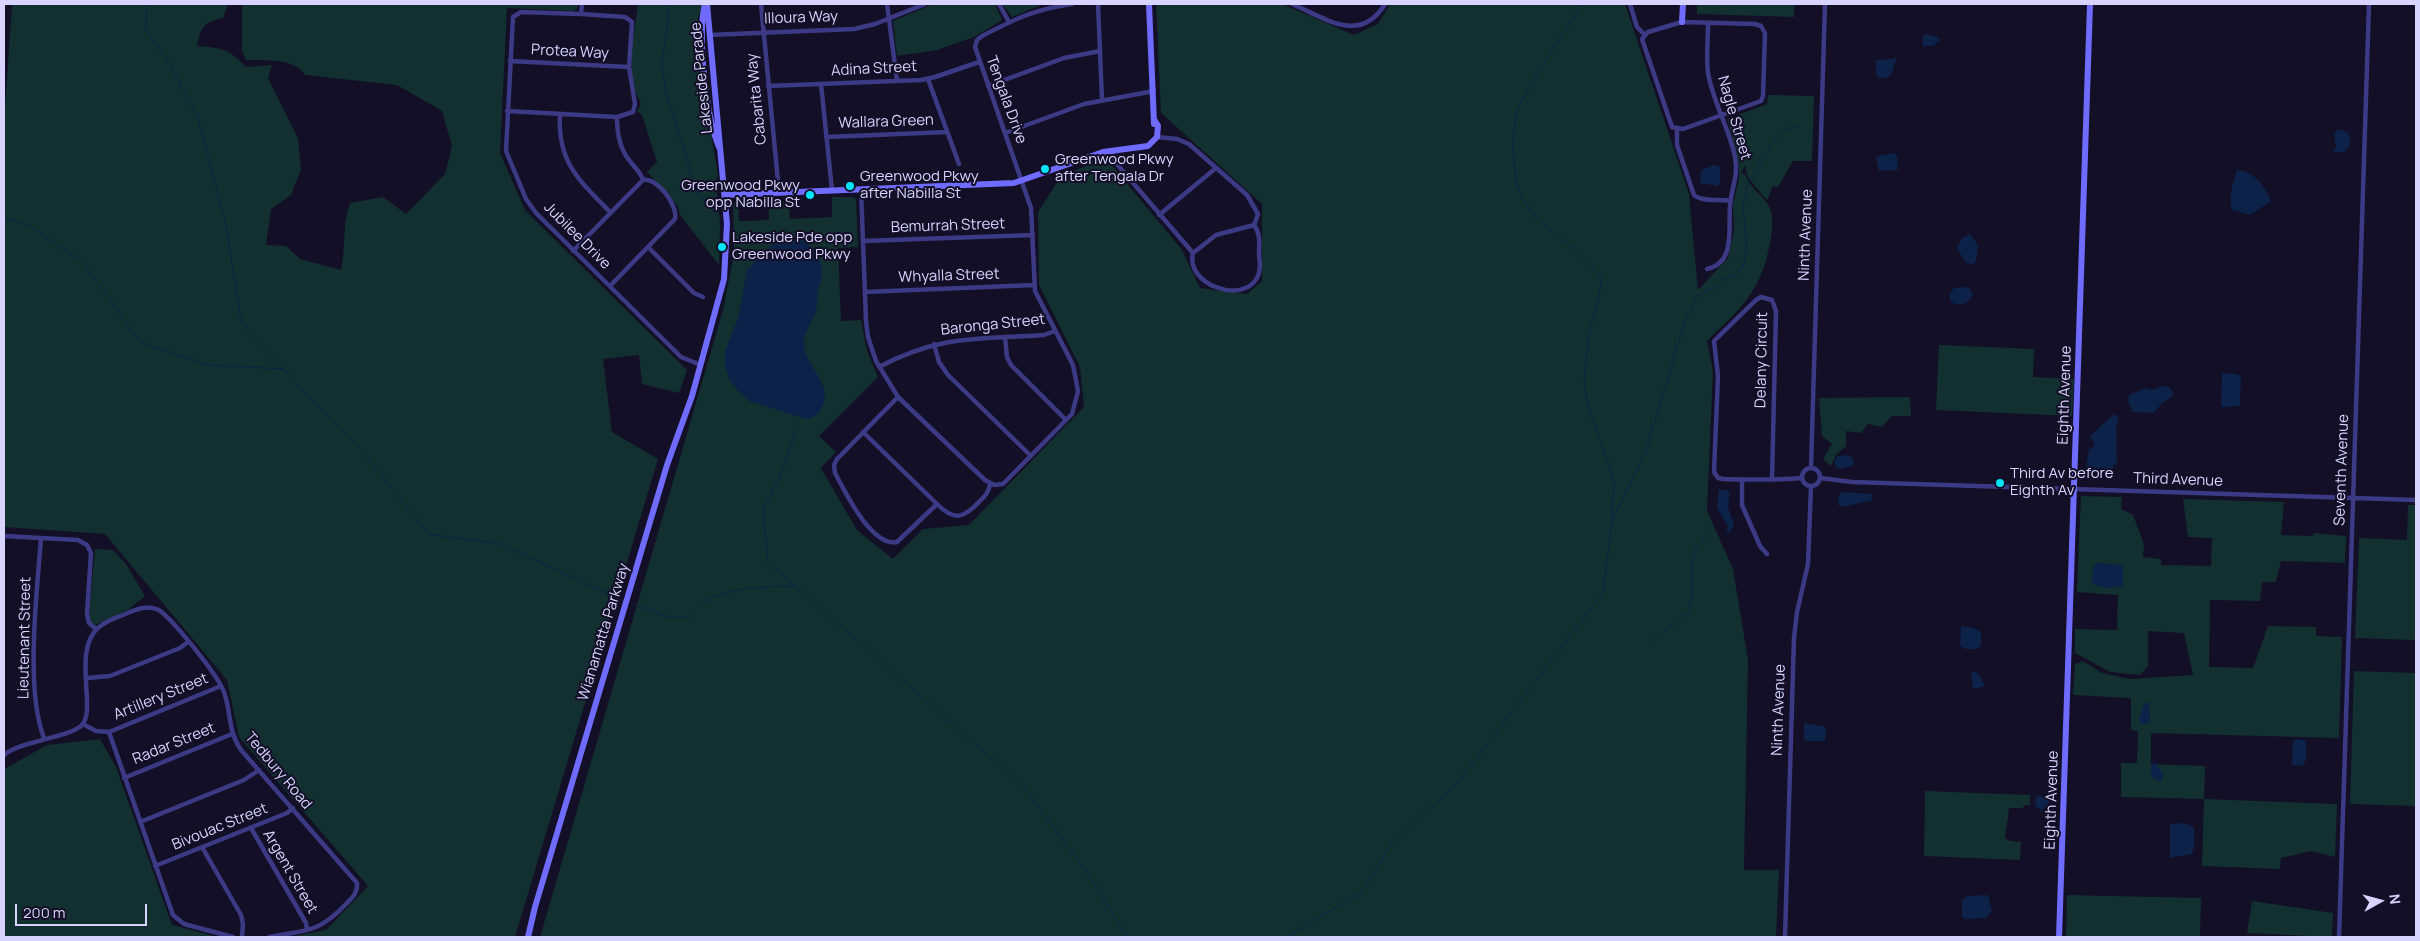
<!DOCTYPE html>
<style>
body{margin:0}
#map{position:relative;width:2420px;height:941px;overflow:hidden;background:#130f26;font-family:Manrope,sans-serif}
canvas{display:block}
.frame{position:absolute;inset:0;border:5px solid #d9d4ff;pointer-events:none}
.north{position:absolute;left:2355px;top:876px;width:50px;height:50px;-webkit-text-stroke:4px #130f26;paint-order:stroke;rotate:83deg;font-size:14px;font-weight:700;line-height:20px;text-align:center;color:#d9d4ff}
.north::after{content:'';display:block;margin:auto;width:18px;height:22px;background:#d9d4ff;clip-path:polygon(50% 0,100% 100%,50% 72%,0 100%)}
.scale{position:absolute;left:15px;top:904px;width:132px;height:22px;box-sizing:border-box;border:2px solid #d9d4ff;border-top:0;padding-left:6px;font-size:15px;line-height:18px;white-space:nowrap;color:#d9d4ff;-webkit-text-stroke:4px #130f26;paint-order:stroke}
</style>
<div id="map">
<canvas width="2420" height="941"></canvas>
<div class="frame"></div>
<div class="north">N</div>
<div class="scale">200 m</div>
</div>
<script>
const ctx = document.querySelector('canvas').getContext('2d');
ctx.lineJoin = 'round';
function fillPath(path, color) { ctx.fillStyle = color; ctx.fill(path, 'evenodd'); }
function strokePath(path, color, width, dash) { ctx.strokeStyle = color; ctx.lineWidth = width; ctx.lineCap = dash ? 'butt' : 'round'; ctx.setLineDash(dash || []); ctx.stroke(path); }
function drawText(font, color, halo, rows, align = 'center') {
  ctx.font = font + ' Manrope,sans-serif'; ctx.lineWidth = 4; ctx.setLineDash([]); ctx.textBaseline = 'middle'; ctx.strokeStyle = halo; ctx.fillStyle = color; for (const [text, x, y, turn = 0] of rows) {
    ctx.save(); ctx.translate(x, y); ctx.rotate((+turn || 0) * Math.PI / 180); ctx.textAlign = isNaN(turn) ? turn : align; if (halo) ctx.strokeText(text, 0, 0); ctx.fillText(text, 0, 0); ctx.restore();
  }
}
fillPath(new Path2D(`
 M12,4H228L223,18C203,22 201,27 197,46C221,48 228,48 246,67L272,65L268,78L298,138L301,169L291,195L271,209L266,245L286,246L300,259L341,270C346,248 342,224 350,203L383,197L406,214L445,174L452,146L442,111L397,85L305,75C293,57 265,61 246,60L242,51V4H578L577,9L573,11L507,8L500,153L525,210L687,370L679,393L642,384L639,355L603,359L612,432L658,459L515,937H289L326,930L368,886L239,737L227,680L105,534L4,527V124Z
 M638,4H702L701,13L698,17L702,89L704,93L718,175L716,182L720,222L719,265L680,215L677,205L647,172L657,162L642,115L637,111L641,104C639,99 636,95 635,90C627,63 635,30 638,4Z
 M933,4H995L1002,20L974,37L937,50L897,56L893,21Z
 M1002,4H1044L1012,17Z
 M1156,4H1282L1354,35L1378,24L1390,4H1625L1689,194L1698,290L1728,258L1734,230L1733,205L1739,178V165L1727,119L1767,104L1768,95L1814,96L1812,161H1793L1778,187L1773,186L1767,200L1748,178L1745,165L1741,173L1745,174C1749,188 1764,195 1770,208C1774,217 1772,233 1770,243C1761,292 1741,308 1707,341L1713,371L1707,511L1733,569L1748,660L1744,870H1779L1776,937H540L723,310L734,253L733,204L738,201L739,221L769,220V202H789L790,219L832,217V197H853L856,199L858,247L838,248L841,321L861,320L867,351L878,377L819,436L836,452L821,468L857,530L893,559L923,529L969,525L1084,407L1080,367L1039,285L1038,212L1061,176L1106,158L1182,250L1200,288L1247,294L1262,281V204L1161,113Z
 M1697,4H1794V17L1697,14Z
 M1939,345L2034,349L2033,377L2074,379L2072,416L1936,410Z
 M1910,397L1911,416H1892L1882,427L1868,424L1861,433L1846,431V446L1836,455L1831,466L1823,459L1832,444L1822,436L1819,398Z
 M2081,496L2122,497L2121,509L2133,515L2144,544L2143,557L2161,559V565L2211,566L2212,538L2188,537L2183,499L2284,502L2281,535L2313,536L2314,533L2346,536L2345,563L2281,561L2276,582H2262L2260,601L2210,600L2209,667L2253,668L2268,626L2316,627V636L2342,637L2339,738L2151,733V764L2205,766L2204,799L2337,804L2335,857L2311,851L2281,858L2280,869L2202,866L2204,799L2121,797V763H2137L2138,731L2131,730V698L2073,695L2075,664L2083,661L2102,673L2130,679L2193,675L2184,633L2148,631V666L2140,675L2110,672L2075,653V629L2117,630L2118,595L2077,592Z
 M2408,505H2416V640L2355,638L2359,538L2407,540Z
 M95,549L113,550L126,564L145,596L128,610L95,625L91,622L89,614Z
 M2354,671L2416,673V806L2350,804Z
 M100,739L116,767L172,925L218,937H4V769L47,745Z
 M1925,791L2030,795V805H2024L2023,808H2009C2008,819 2006,828 2005,838L2010,841L2021,842L2020,860L1924,856Z
 M2067,895L2201,898L2200,937H2066Z
 M2252,901L2333,913L2332,937L2247,933Z`), '#12302f');
fillPath(new Path2D(`
 M1925,34L1938,37L1940,40L1933,46H1923L1922,38Z
 M1897,57C1892,67 1895,80 1879,78L1876,74V60L1893,59Z
 M2338,129L2347,132L2350,136L2349,147L2344,152H2333L2336,147L2334,133Z
 M1895,153L1897,156L1898,170L1879,171L1876,158L1878,156Z
 M1714,165L1720,167V183L1717,186L1700,183L1701,170Z
 M2237,170C2253,170 2265,186 2271,201L2250,215L2232,210C2228,195 2233,184 2237,170Z
 M1970,234L1978,245L1976,261L1973,265L1965,262L1957,248L1962,238Z
 M789,237C812,241 825,256 821,280C820,284 818,287 818,291C817,299 818,306 815,314C811,325 803,333 804,346C807,369 835,385 821,409C818,415 813,418 806,419L749,401L738,391L729,379L725,366V351L738,318L747,270L776,241Z
 M1962,287L1969,288L1973,294C1968,305 1960,308 1950,301V293L1954,288Z
 M2222,373L2237,374L2241,377L2240,406L2221,407Z
 M2164,386L2169,387L2173,392V396L2162,403L2154,413L2132,412L2128,401L2129,395L2146,388L2152,390Z
 M2114,414L2119,418L2116,427L2117,465L2114,464L2112,473L2105,475L2089,471L2086,466L2089,449L2095,446L2090,436Z
 M1851,455L1854,462L1853,466L1839,469L1836,467L1834,461L1838,456Z
 M1719,489L1730,491L1728,507L1734,525L1729,533L1726,532L1728,527L1717,508Z
 M1842,492L1872,494L1873,500L1847,506H1839L1838,498Z
 M2096,563L2123,565V587L2105,588L2092,584L2093,568Z
 M1961,626L1974,628L1981,632V646C1974,650 1967,651 1960,646Z
 M1972,672L1978,673L1985,686L1973,689L1971,675Z
 M2144,703H2149L2150,723L2141,724L2139,720Z
 M1804,723L1826,727L1825,741H1806L1804,738Z
 M2299,739L2306,741V760L2302,766L2292,765L2293,740Z
 M2155,762L2164,775L2161,781L2155,780L2151,775V765Z
 M2038,796L2050,798V802L2041,811L2035,805L2036,797Z
 M2185,823L2194,827V846L2192,854L2170,858V824Z
 M1988,895L1992,911L1986,918L1966,919L1962,917V900L1967,896Z`), '#0c2248');
strokePath(new Path2D(`
 M147,4L146,31L166,58L197,115L226,224L241,322L305,393L364,453L428,534L501,544L619,599
 M670,4L662,65L666,91L696,190L717,216
 M1582,4L1534,79L1516,112L1513,147L1516,184L1524,201L1534,216L1590,263L1602,279L1598,302L1589,333L1584,383L1589,409L1614,480L1612,520
 M1751,180L1775,139L1785,129L1798,126
 M4,217L32,227L83,262L140,342L209,365L283,369
 M746,250L757,262
 M797,428L784,467L763,510L768,562L1023,786L1088,874L1127,937
 M631,603L668,617H689L695,611
 M702,603C731,586 763,587 795,586
 M1651,642L1688,612L1692,594L1693,556L1696,548L1710,529
 M1286,937L1362,892L1391,844L1455,786L1603,593L1612,521L1646,451L1685,321L1697,296L1716,287L1723,280L1735,276L1743,266L1747,249L1743,207L1748,183`), '#0c2248', 1);
strokePath(new Path2D(`
 M582,4L581,14L521,12L513,17L506,151L526,199L536,213L681,357L701,365
 M761,4L779,192
 M887,4L897,81
 M999,4L1009,22
 M1098,4L1102,99
 M1292,4C1325,18 1360,45 1385,4
 M1630,4L1637,27L1644,34
 M1682,22L1755,24L1761,26L1765,33L1763,96L1761,101L1683,129L1672,127L1642,39L1648,32Z
 M709,35L854,29L875,24L925,4
 M510,61L629,67
 M928,79L959,164
 M821,84L832,190
 M768,86L921,80L935,77L979,62
 M988,86L1064,58L1100,51
 M507,111L617,117L633,112L635,104L629,67L632,22L625,17L581,14
 M560,114C557,163 580,181 611,213
 M617,117C617,131 620,149 629,160C634,167 640,171 643,180
 M1677,130V145L1694,195C1701,202 1720,199 1731,201
 M1005,133L1084,104L1154,91
 M826,137L947,132
 M1111,150L1116,163L1193,253C1185,284 1242,305 1257,278C1261,271 1260,263 1259,255C1259,244 1261,234 1254,225L1258,214L1247,195L1189,144L1177,139L1157,137
 M861,189L866,321L868,337L876,361L898,397L985,480L994,485L1003,484L1072,414L1078,391L1073,365L1035,291L1031,208L975,47L977,40L982,36C1015,19 1035,9 1072,4
 M1159,215L1216,168
 M863,241L1033,235
 M648,247L694,293L703,297
 M573,251L643,180C657,177 678,205 675,219L610,286
 M1193,253L1216,235L1254,225
 M1707,269C1736,263 1728,228 1730,206C1731,189 1739,175 1735,157C1729,128 1713,102 1708,73C1706,57 1708,39 1708,23
 M865,292L1034,285
 M1005,337L1007,357L1011,365L1064,418
 M934,344L939,362L948,375L1031,456
 M879,367C941,334 978,340 1044,335L1055,331
 M898,397L837,459L834,465L835,473C845,491 871,547 897,542L937,504C955,522 964,518 980,501C985,496 989,492 990,484
 M863,432L937,504
 M1811,467L1825,4
 M1802 477a9 9 0 1 1 18 0a9 9 0 1 1-18 0Z
 M1820,478L1852,482L2416,500
 M1742,479V505L1760,546L1767,554
 M1772,480L1776,311L1772,300L1761,297L1756,300L1714,341L1718,376L1714,472L1718,478L1723,479C1750,480 1775,480 1802,478
 M4,536L78,540L87,545L91,553L87,614L89,623L96,629
 M41,538C37,592 25,690 44,738
 M87,678L110,676L180,648L188,642
 M83,724L96,731L109,732L221,686
 M109,732L173,915L184,924L233,937
 M4,755C23,740 69,738 82,725C87,719 87,711 87,704C87,681 79,643 99,627C106,621 115,618 123,615C135,610 146,604 159,610C174,621 217,674 224,692C231,711 228,732 241,750L357,883C358,892 353,897 347,903C319,933 307,930 269,937
 M124,778L232,734
 M140,822L244,780L259,770
 M251,828L306,923L307,930
 M202,847L241,915L243,924L242,937
 M155,866L287,813L293,808
 M1785,937L1794,638L1797,612L1808,564L1811,486
 M2339,937L2369,4`), '#3d3a85', 4.5);
strokePath(new Path2D(`
 M705,4C697,37 706,116 719,147
 M1149,4L1154,124
 M1682,22L1683,4
 M725,195L1014,183L1103,152L1148,146L1157,137L1158,126L1155,121
 M528,937L535,907L667,465L692,396L724,279L727,224L707,4
 M2059,937L2090,4`), '#6f6bff', 6);
for (const [x, y, r, color] of [
 [1045,169,5,"#00e5ff"],
 [850,186,5,"#00e5ff"],
 [810,195,5,"#00e5ff"],
 [722,247,5,"#00e5ff"],
 [2000,483,5,"#00e5ff"]
]) { const dot = new Path2D(); dot.arc(x, y, r, 0, 2 * Math.PI); ctx.fillStyle = color; ctx.fill(dot); strokePath(dot, '#130f26', 2); }
drawText('15px', '#d9d4ff', '#130f26', [
 ["Illoura Way",801,18,-2],
 ["Protea Way",570,52,3],
 ["Adina Street",874,69,-3],
 ["Lakeside Parade",702,78,-96],
 ["Cabarita Way",757,99,-96],
 ["Tengala Drive",1006,100,70],
 ["Nagle Street",1734,118,74],
 ["Wallara Green",886,122,-2],
 ["Bemurrah Street",948,226,-2],
 ["Ninth Avenue",1806,235,-88],
 ["Jubilee Drive",577,236,45],
 ["Whyalla Street",949,276,-2],
 ["Baronga Street",993,325,-6],
 ["Delany Circuit",1762,360,-89],
 ["Eighth Avenue",2065,395,-88],
 ["Seventh Avenue",2342,470,-88],
 ["Third Avenue",2178,480,2],
 ["Wianamatta Parkway",604,632,-73],
 ["Lieutenant Street",25,638,-89],
 ["Artillery Street",161,697,-22],
 ["Ninth Avenue",1779,710,-88],
 ["Radar Street",174,744,-22],
 ["Tedbury Road",278,771,50],
 ["Eighth Avenue",2052,800,-88],
 ["Bivouac Street",220,827,-22],
 ["Argent Street",290,872,60]
]);
drawText('15px', '#d9d4ff', '#130f26', [
 ["Greenwood Pkwy",1055,160],
 ["after Tengala Dr",1055,177],
 ["Greenwood Pkwy",860,177],
 ["after Nabilla St",860,194],
 ["Greenwood Pkwy",800,186,"right"],
 ["opp Nabilla St",800,203,"right"],
 ["Lakeside Pde opp",732,238],
 ["Greenwood Pkwy",732,255],
 ["Third Av before",2010,474],
 ["Eighth Av",2010,491]
], 'left');
</script>
